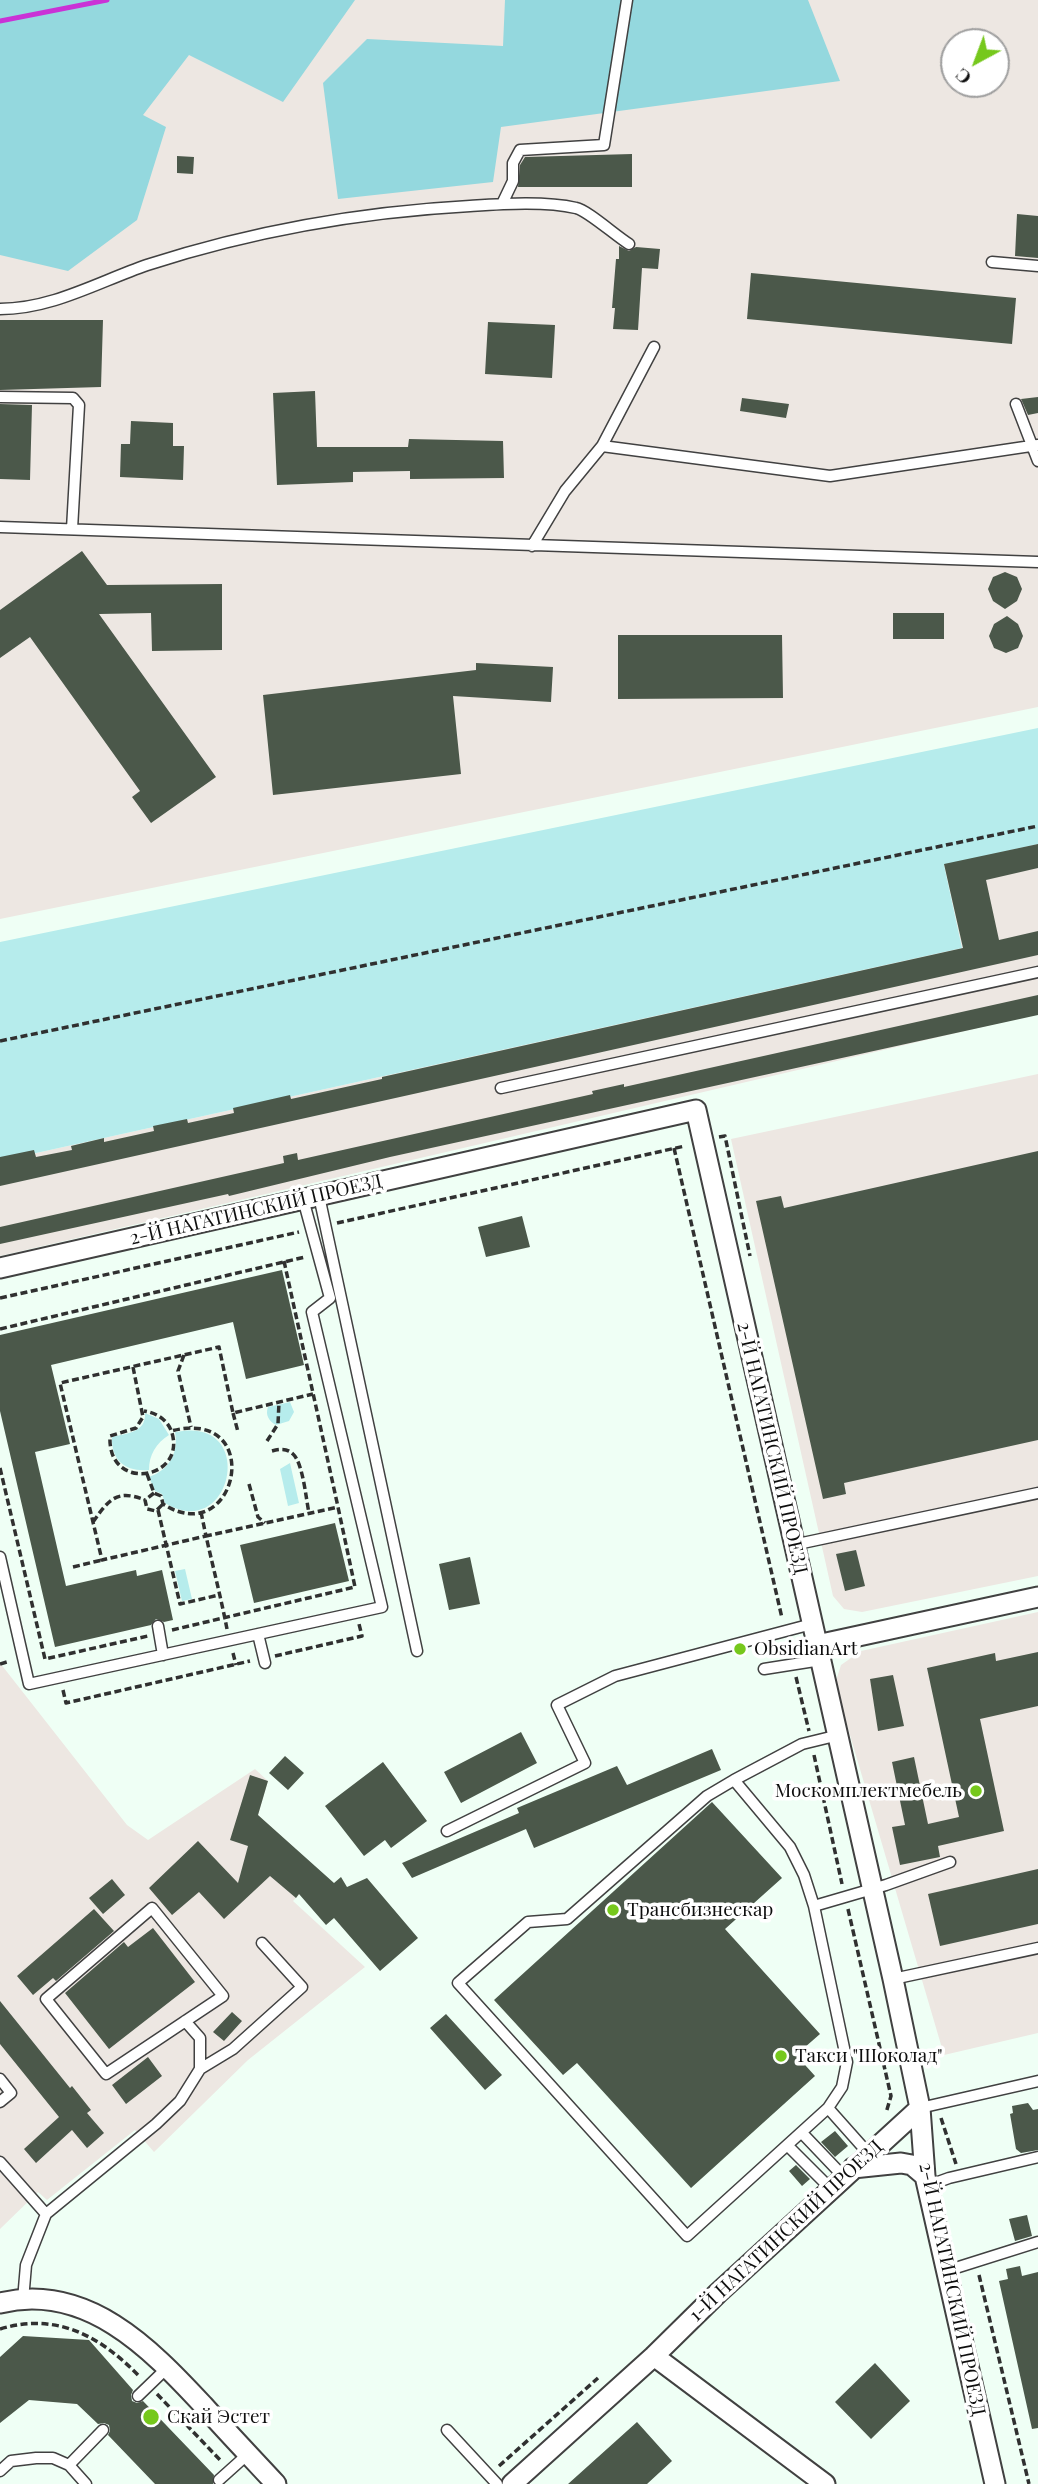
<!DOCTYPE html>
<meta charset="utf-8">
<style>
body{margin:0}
#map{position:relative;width:1038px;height:2484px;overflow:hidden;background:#effff5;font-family:"Playfair Display",serif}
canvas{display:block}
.north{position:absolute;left:940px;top:28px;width:70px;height:70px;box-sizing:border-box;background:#fff;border:2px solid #9f9f9f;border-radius:50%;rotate:221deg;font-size:19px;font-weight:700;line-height:28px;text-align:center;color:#0e0e0e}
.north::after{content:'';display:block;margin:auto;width:24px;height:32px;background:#76c81c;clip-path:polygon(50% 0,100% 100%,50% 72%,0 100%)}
</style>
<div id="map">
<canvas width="1038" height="2484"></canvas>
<div class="north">С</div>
</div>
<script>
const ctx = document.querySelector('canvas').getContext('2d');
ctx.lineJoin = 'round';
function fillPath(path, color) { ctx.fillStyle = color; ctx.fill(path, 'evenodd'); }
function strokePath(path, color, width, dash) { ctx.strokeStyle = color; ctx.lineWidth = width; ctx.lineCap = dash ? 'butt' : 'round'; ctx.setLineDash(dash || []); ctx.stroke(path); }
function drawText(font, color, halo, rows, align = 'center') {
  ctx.font = font + ' "Playfair Display",serif'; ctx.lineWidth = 7; ctx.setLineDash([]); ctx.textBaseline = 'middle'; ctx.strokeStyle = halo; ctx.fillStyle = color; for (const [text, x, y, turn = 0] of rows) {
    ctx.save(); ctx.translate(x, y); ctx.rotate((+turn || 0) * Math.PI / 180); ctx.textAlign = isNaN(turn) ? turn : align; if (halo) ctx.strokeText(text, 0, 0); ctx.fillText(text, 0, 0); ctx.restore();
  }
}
fillPath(new Path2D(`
 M0,0H1038V707L0,919ZM954,42H996V84H954Z
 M1038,844V1014L0,1256V1161L962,948L944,864Z
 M1038,1074V1576L862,1612L844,1609L833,1596L731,1139Z
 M1038,1612V2033L944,2055L835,1684L841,1665L861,1651Z
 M0,1663L127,1825L148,1840L255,1769L268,1781L258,1815L321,1872L293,1901L365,1967L248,2060L154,2152L135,2130L47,2200L38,2192L0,2229Z`), '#ede7e2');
fillPath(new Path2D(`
 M1038,728V844L944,865L962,948L0,1161V942Z
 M290,1402L294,1412L289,1421L276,1425C269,1421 265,1415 268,1407Z
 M145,1413L159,1419L169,1435C156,1443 149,1455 149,1470C126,1472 111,1461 112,1437C127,1433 146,1433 145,1413Z
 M183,1431C257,1422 231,1543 165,1503L162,1494L155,1491L149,1477C169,1470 179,1453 175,1432Z
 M290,1463L299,1503L288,1506L280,1469Z
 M185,1569L192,1599L182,1601L175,1571Z`), '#b6ecec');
fillPath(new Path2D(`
 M0,0H355L283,102L189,55L143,115L166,127L137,220L68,271L0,255Z
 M505,0H808L840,81L501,127L493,182L338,199L323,83L367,39L503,46Z`), '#94d8de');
strokePath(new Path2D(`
 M0,21L107,0`), '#ca32d6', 5);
fillPath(new Path2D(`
 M632,154V187H518L520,165L525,157Z
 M177,156L194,157L193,174L177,173Z
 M1017,214L1038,216V258L1015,256Z
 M619,246L629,251L636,247L660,249L658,269L642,268L638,330L613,329L615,308H612L616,259H619Z
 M751,273L1016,298L1012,344L747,319Z
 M0,320H103L101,387L0,390Z
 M488,322L555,325L552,378L485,374Z
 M315,391L317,447H408L409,439L503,441L504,478L410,479V471L353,472V482L277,485L273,393Z
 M1038,397V413L1028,415L1021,399Z
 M742,398L789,404L786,418L740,411Z
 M0,404L32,405L30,480L0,479Z
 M131,421L173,423V446H184L183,480L120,477L121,444H130Z
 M82,551L107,585L222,584V650L152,651L151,613L99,614L216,777L151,823L132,797L140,791L30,637L0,658V610Z
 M1005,572L1017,577L1022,589L1017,601L1005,609L993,601L988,589L993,577Z
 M893,613H944V639H893Z
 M1007,616L1018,624L1023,636L1018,648L1006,653L994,648L989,636L994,624Z
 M618,635H782L783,698L618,699Z
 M476,663L553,667L551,702L453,696L461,774L273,795L263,695L476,670Z
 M1038,844V868L986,880L999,940L1038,931V955L0,1186V1157L34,1150L36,1157L72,1150L71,1146L104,1138V1142L154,1131L153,1126L187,1119L188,1123L234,1113L233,1108L290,1095L291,1099L382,1079V1077L963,948L944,864Z
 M1038,995V1015L390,1157L229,1196L228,1194L0,1244V1227L284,1163L283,1156L297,1153L298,1160L593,1094L592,1091L624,1084V1087Z
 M1038,1151V1440L844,1483L846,1494L823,1499L756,1201L781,1196L784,1208Z
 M522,1216L530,1247L486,1257L478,1227Z
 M282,1270L304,1365L246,1379L233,1322L51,1365L70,1444L35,1452L66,1586L136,1570L137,1576L162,1570L173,1620L164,1622L156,1619L151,1625L55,1647L0,1411V1335Z
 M335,1523L349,1581L254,1603L240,1545Z
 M856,1550L865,1586L845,1591L836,1554Z
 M470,1557L480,1604L449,1610L439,1564Z
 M1038,1652V1706L980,1719L1004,1831L938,1846L940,1857L900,1865L892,1827L905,1825L892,1762L914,1757L928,1824L959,1817L927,1668L995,1653L996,1661Z
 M893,1675L904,1726L878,1731L870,1679Z
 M521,1732L537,1763L461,1803L444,1772Z
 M712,1749L721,1770L534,1848L526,1829L412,1878L402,1863L519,1813L517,1808L617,1766L627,1785Z
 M285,1756L304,1773L288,1790L269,1773Z
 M383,1762L427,1821L391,1848L385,1840L364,1856L325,1806Z
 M250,1775L268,1781L258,1815L334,1883L341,1877L347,1887L367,1878L418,1938L380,1971L334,1918L326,1925L299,1894L296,1898L270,1876L224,1919L199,1892L172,1915L149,1888L198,1841L238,1883L248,1846L230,1840Z
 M712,1802L782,1878L725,1929L820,2034L796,2055L815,2076L691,2188L577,2063L563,2075L494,2000Z
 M1038,1869V1924L940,1946L928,1894Z
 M112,1879L125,1895L103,1914L89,1898Z
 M94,1909L114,1931L56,1981L53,1978L33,1995L17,1976Z
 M153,1928L195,1982L109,2049L65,1993L124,1942L128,1947Z
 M0,2001L70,2088L72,2086L91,2110L87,2113L104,2133L87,2148L72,2130L36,2163L24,2149L59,2117L0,2044Z
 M232,2012L242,2021L224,2041L213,2032Z
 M446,2014L502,2075L485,2090L430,2028Z
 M148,2057L162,2076L126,2104L112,2085Z
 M1028,2103L1033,2110L1038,2109V2150L1021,2153L1016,2149L1010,2114L1013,2113L1012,2106Z
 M835,2131L848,2146L835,2157L821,2142Z
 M796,2165L810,2179L802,2186L789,2171Z
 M1027,2215L1032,2236L1015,2241L1009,2219Z
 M1020,2266L1022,2276L1038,2272V2428L1032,2429L999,2281L1008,2279L1006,2269Z
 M23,2336L89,2340L133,2390L131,2395L132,2401L137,2403L143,2401L214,2475L213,2484H155L108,2435L110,2431L109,2425L104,2423L98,2424L77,2404L29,2400L0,2423V2357Z
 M875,2363L910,2401L871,2439L835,2402Z
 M637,2422L672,2461L647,2484H568Z`), '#4b584a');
const service = new Path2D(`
 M502,204L513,181V163L520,150L604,145L627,0
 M992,262L1038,266
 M0,309C52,309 98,282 147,265C252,231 360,212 470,206C502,204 545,201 576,208C587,210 616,236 629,244
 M0,397L73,398L79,405L72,529
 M1016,404L1038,461
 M602,446L830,476L1038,445
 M0,527L1038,562
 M532,546L565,491L602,446L654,347
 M501,1088L1038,972
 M319,1196L417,1651
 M793,1545L1038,1493
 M0,1557L29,1684L382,1607L312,1312L330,1298L303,1199
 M158,1626L163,1655
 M258,1634L265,1663
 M764,1669L821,1660
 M734,1780L790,1847L804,1875L814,1906L847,2062L842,2087L828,2108L687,2236L458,1983L528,1922L567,1919L707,1796Z
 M734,1780L802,1744L839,1735
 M447,1831L585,1763L557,1705L615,1676L812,1624
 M814,1906L886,1885L950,1862
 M152,1908L223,1996L106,2074L46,1999Z
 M893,1979L1038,1948
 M185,2021L200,2038V2069
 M0,2079L11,2093L0,2102
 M828,2108L868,2153
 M920,2108L1038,2081
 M802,2133L843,2176
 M788,2146L830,2188
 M0,2162L46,2214
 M927,2186L949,2178L1038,2157
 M946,2271L1038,2242
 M23,2300L26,2265L46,2214L156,2124L180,2101L200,2069L233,2049L302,1987L262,1943
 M138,2396L168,2367
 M447,2430L497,2484
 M69,2465L103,2430
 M0,2471L11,2461L36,2458H53L69,2465L86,2484
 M219,2480L248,2454`);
const minor = new Path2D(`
 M0,1268L696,1110L893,1979L920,2108L925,2176L995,2484
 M817,1645L1038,1597
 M853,2168L901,2163L912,2165L925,2176
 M0,2303C86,2282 150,2348 203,2405C227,2432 252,2458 276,2484
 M654,2356L825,2484
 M512,2484L654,2356L718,2293L920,2108`);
strokePath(service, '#414141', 13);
strokePath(minor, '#414141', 23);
strokePath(new Path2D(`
 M0,1041L1038,826
 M719,1137L725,1136L750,1256
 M674,1148L782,1618
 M337,1223L685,1146
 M284,1261L338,1507
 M0,1298L299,1232
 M0,1329L305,1257
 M184,1355L178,1371L191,1427
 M133,1367L143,1417L136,1428L110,1436C107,1493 186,1480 172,1433C168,1420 157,1413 144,1411
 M233,1413L238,1432
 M267,1441L278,1424L279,1402
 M272,1451C279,1449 287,1448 293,1454C303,1463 306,1499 309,1513
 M0,1468L45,1659L148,1636
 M147,1474L154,1493L161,1496L163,1504C238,1552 267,1406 171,1431
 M249,1484L258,1517L265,1523
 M154,1493L145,1500L147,1509L156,1511L163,1504
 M158,1510L180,1604L219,1595
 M201,1512L206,1536L102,1560L60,1383L219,1347L233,1413L313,1394
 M93,1522C109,1499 117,1489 145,1500
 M73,1567L102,1560
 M172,1630L355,1587L338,1507L206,1536C213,1567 221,1598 227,1629
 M233,1653L236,1665
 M275,1656L362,1636L359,1624
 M0,1664L10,1661
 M796,1677L809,1731
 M63,1690L66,1703L250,1661
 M814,1755L842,1884
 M848,1909L891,2096L886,2113
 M941,2118L956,2164
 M979,2275L1029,2484
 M0,2329C57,2312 100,2336 139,2376
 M157,2394L222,2462
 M499,2466L598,2378`), '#303030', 3.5, [7, 3.5]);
strokePath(service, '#fff', 10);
strokePath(minor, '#fff', 19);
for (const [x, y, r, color] of [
 [740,1649,7,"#76c81c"],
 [976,1791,7,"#76c81c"],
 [613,1910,7,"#76c81c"],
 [781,2056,7,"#76c81c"],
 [151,2417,9,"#76c81c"]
]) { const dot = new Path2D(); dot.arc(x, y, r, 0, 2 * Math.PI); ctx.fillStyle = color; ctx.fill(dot); strokePath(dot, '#fff', 2.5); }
drawText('19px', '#0e0e0e', '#fff', [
 ["2-Й НАГАТИНСКИЙ ПРОЕЗД",256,1210,-13],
 ["2-Й НАГАТИНСКИЙ ПРОЕЗД",772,1448,77],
 ["1-Й НАГАТИНСКИЙ ПРОЕЗД",786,2231,-43],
 ["2-Й НАГАТИНСКИЙ ПРОЕЗД",952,2289,78]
]);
drawText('19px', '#0e0e0e', '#fff', [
 ["ObsidianArt",754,1649],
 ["Москомплектмебель",962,1791,"right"],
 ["Трансбизнескар",627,1910],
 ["Такси \"Шоколад\"",795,2056],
 ["Скай Эстет",167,2417]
], 'left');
</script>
